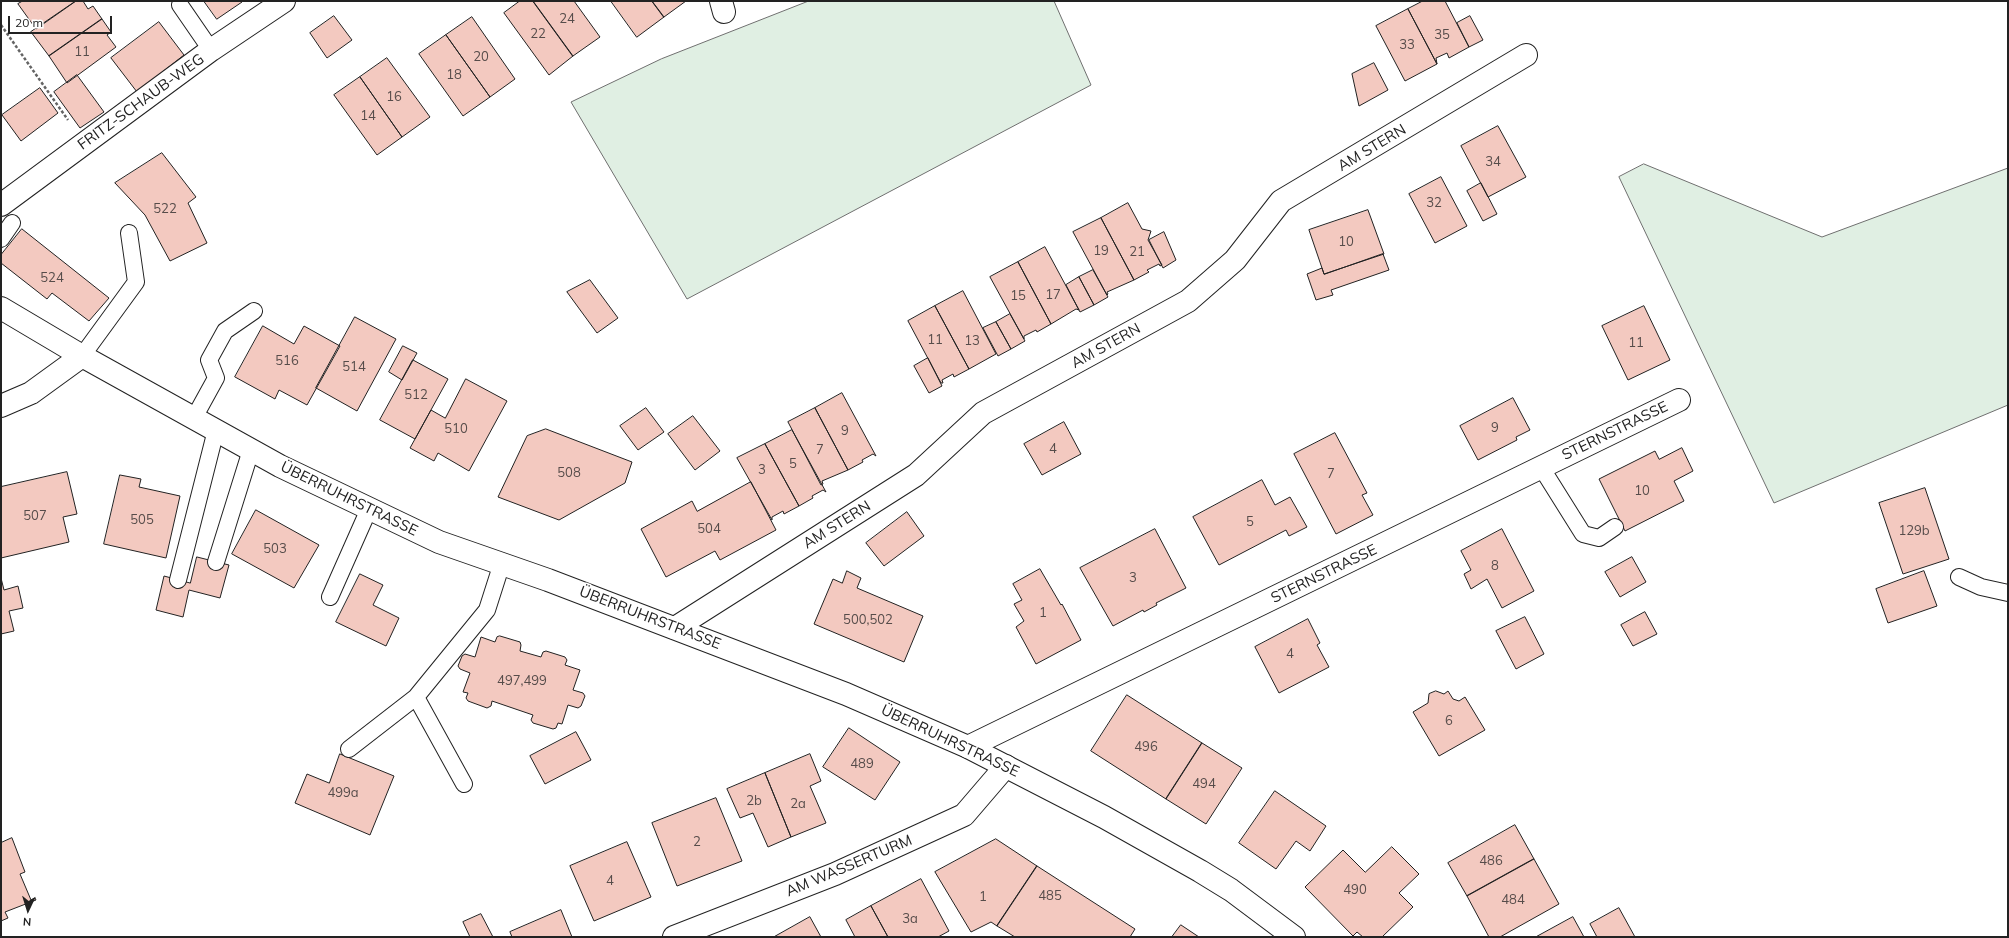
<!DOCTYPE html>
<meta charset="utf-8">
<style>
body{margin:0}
#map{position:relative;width:2009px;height:938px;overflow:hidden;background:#fff;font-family:Mulish,sans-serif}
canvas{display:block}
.frame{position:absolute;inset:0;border:2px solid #222;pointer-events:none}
.north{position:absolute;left:8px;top:890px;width:40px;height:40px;-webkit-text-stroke:3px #fff;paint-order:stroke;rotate:184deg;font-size:11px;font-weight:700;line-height:16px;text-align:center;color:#222}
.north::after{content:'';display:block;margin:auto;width:14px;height:18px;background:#222;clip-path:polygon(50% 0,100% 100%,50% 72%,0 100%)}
.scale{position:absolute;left:8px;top:16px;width:104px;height:18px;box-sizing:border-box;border:2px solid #222;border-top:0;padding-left:5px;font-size:12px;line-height:14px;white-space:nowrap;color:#222;-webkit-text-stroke:3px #fff;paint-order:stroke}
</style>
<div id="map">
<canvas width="2009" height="938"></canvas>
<div class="frame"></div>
<div class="north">N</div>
<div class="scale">20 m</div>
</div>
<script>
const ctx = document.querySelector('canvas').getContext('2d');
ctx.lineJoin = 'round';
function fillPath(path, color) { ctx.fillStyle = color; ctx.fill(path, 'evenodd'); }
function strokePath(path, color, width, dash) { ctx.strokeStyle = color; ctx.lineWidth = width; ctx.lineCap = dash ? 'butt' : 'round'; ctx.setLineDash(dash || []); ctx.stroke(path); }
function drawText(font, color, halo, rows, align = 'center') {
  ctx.font = font + ' Mulish,sans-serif'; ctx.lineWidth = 3; ctx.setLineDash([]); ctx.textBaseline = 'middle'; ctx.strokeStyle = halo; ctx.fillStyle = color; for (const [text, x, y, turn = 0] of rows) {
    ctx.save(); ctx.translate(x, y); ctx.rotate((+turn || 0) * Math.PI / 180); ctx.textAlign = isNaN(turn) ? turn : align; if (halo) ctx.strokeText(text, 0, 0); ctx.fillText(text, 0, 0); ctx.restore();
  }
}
const green = new Path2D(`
 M809,1H1054L1091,85L687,299L571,102L661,59Z
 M1644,164L1822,237L2008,168V405L1774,503L1619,177Z`);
fillPath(green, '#e0efe3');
strokePath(green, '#6f6f6f', 1);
const building = new Path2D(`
 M23,1H76L36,29L18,4Z
 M76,1H83L88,9L93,6L102,19L49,56L31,32Z
 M204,1H242V2L217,19Z
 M520,1H533L573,56L549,75L504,13Z
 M533,1H574L600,37L573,56Z
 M611,1H652L664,17L637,37Z
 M652,1H686L664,17Z
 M1423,1H1445L1469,47L1449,58L1447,53L1436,58L1437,64L1408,9Z
 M1408,9L1437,64L1405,81L1376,26Z
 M334,16L352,40L327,58L310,33Z
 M1470,16L1483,40L1469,47L1457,23Z
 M472,17L515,79L490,97L446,35Z
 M102,19L111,32L107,35L116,47L67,83L49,56Z
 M159,22L184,55L137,92L111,58Z
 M446,35L490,97L463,116L419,54Z
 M387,58L430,117L402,137L360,77Z
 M1374,63L1388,90L1359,106L1352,74Z
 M77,75L104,112L80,128L54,92Z
 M360,77L402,137L377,155L334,95Z
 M40,88L58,113L21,141L2,115Z
 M1498,126L1526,177L1488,197L1461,146Z
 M162,153L196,197L188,203L207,243L170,261L145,215L115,183Z
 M1441,177L1467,226L1435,243L1409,194Z
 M1481,183L1497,214L1483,221L1467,191Z
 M1128,203L1142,229L1151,231L1148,240L1162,265L1160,266L1159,264L1147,270L1149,272L1134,280L1101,218Z
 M1368,210L1384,254L1324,274L1309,230Z
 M1101,218L1134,280L1107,292L1108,294L1107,295L1073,232Z
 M22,229L109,298L89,321L52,293L47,299L1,263V255Z
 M1164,232L1176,260L1163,268L1149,240Z
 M1045,247L1079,310L1076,309L1051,324L1018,262Z
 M1383,254L1389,270L1331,290L1333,295L1316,300L1307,274L1322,268L1324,274Z
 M1018,262L1051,324L1037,332L1036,330L1024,336V339L990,277Z
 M1093,270L1108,297L1094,305L1079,277Z
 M1079,277L1094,305L1080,312L1066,285Z
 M590,280L618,318L597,333L567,292Z
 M963,291L996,354L969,369L935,306Z
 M935,306L969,369L954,377L953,374L942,380L943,383H941L908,321Z
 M1644,306L1670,360L1628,380L1602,326Z
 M1010,314L1025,341L1011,349L996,322Z
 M355,317L396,339L357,411L316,388Z
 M996,322L1011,349L998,356L983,328Z
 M263,326L294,344L304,326L340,346L307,405L279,390L275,399L235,377Z
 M403,346L417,353L402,380L389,372Z
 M928,358L942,386L929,393L914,366Z
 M413,360L448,379L415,439L380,420Z
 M466,379L507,401L469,471L438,453L434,461L410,448L431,410L445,418Z
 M842,393L876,456L873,454L862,460L863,462L848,470L815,408Z
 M1513,398L1530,430L1516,437L1517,440L1478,460L1460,426Z
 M646,408L664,432L638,450L620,426Z
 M815,408L848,470L822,481L823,484L821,485L788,422Z
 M693,416L720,451L695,470L668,434Z
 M1064,422L1081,454L1042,475L1024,444Z
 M546,429L632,462L625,483L559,520L498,497L527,436Z
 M792,430L826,492L823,490L812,496L813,498L799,506L765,444Z
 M1335,433L1367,493L1362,495L1373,515L1336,534L1294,454Z
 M765,444L799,506L784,514L783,511L772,517V520L737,458Z
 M1682,448L1693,471L1674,481L1684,501L1625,531L1599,479L1655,451L1659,459Z
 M67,472L77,514L63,517L69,542L1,558V487Z
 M120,475L141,479L139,487L180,496L166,558L104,544Z
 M1262,480L1275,505L1290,497L1307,527L1289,536L1286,530L1219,565L1193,517Z
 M751,482L776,530L720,560L715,551L666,577L641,529L692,501L697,511Z
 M1925,488L1949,559L1903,574L1879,503Z
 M256,510L319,545L294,588L232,554Z
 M907,512L924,536L884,566L866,543Z
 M1155,529L1186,588L1156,603L1157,605L1144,612L1143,610L1113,626L1080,568Z
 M1502,529L1534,591L1502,608L1487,579L1471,589L1464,574L1471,570L1461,551Z
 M197,557L229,565L220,598L189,590L183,617L156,610L164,576L190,583Z
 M1632,557L1646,582L1620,597L1605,572Z
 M1040,569L1061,605L1062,604L1081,640L1036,664L1016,627L1024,621L1014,604L1022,600L1013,584Z
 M847,571L861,578L857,588L923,616L904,662L814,624L833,579L842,583Z
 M1924,571L1937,606L1888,623L1876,589Z
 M360,574L383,585L373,605L399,618L386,646L336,622Z
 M1,578L4,590L18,586L23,608L9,611L14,631L1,634Z
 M1645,612L1657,634L1633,646L1621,625Z
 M1525,617L1544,654L1516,669L1496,631Z
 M1308,619L1320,643L1317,645L1329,667L1279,693L1255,647Z
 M500,636L520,642L521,645L520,651L541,657L543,652L546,651L565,657L567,660L565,665L580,670L573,690L583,693L585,696L581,706L578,708L568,705L562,724L558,723L556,728L553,729L533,723L531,720L533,715L492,701L491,706L487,708L468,701L466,698L468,693L463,692L470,673L460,669L458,666L462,656L465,654L475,657L481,637L495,642L497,637Z
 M1436,691L1444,694L1448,691L1453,699L1459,701L1465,697L1485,730L1439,756L1413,712L1428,703L1429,694Z
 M1127,695L1202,743L1166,799L1091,751Z
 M849,728L900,762L875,800L823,767Z
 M576,732L591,760L545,784L530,756Z
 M1202,743L1242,768L1206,824L1166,799Z
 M340,754L394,776L370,835L295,803L307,774L329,783Z
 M810,754L821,781L810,786L826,823L791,837L765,773Z
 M765,773L791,837L768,847L753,813L740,818L727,789Z
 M1275,791L1326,826L1310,851L1296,841L1276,869L1239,843Z
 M716,798L742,861L677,886L652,823Z
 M1515,825L1534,859L1467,896L1448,863Z
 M12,838L25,872L20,874L31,900L35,898L36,900L5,912L8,918L1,921V843Z
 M996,839L1037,866L997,926L991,922L971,932L935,872Z
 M627,842L651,897L594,921L570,866Z
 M1392,847L1419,874L1399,893L1413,907L1382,937H1363L1357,932L1353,936L1305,887L1343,850L1365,872Z
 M1534,859L1559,904L1500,937H1489L1467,896Z
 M1037,866L1135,929L1130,937H1015L997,926Z
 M921,879L949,931L938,937H888L871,906Z
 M871,906L888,937H855L846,920Z
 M1619,908L1635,937H1597L1590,924Z
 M561,910L572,937H512L510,932Z
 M481,914L493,937H470L463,922Z
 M810,917L821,937H774Z
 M1573,917L1584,937H1536Z
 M1181,925L1199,937H1172Z`);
fillPath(building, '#f3c9c0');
strokePath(building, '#222', 1);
const lane = new Path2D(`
 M180,5L211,50
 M1,239L12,223
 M82,356L136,282L129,233
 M194,418L216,378L209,360L225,331L254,311
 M1541,467L1583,534L1599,538L1615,527
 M216,562L251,450
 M1959,577L1981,587L2008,593
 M178,580L216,430
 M330,597L369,509
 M349,749L416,697
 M464,784L416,697L487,610L502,563`);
const street = new Path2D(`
 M721,1L724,12
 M1,205L211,50L284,1
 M1,406L31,393L82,356
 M675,628L916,475L983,413L1188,301L1235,260L1281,201L1526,55
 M968,747L1679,400
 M674,937L835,874L964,815L1006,766`);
const secondary = new Path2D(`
 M1,308L82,356L280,466L439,542L548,580L846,694L968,747L1104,817L1200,871L1231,890L1294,937`);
strokePath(lane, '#222', 18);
strokePath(street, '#222', 24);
strokePath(secondary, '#222', 24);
strokePath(new Path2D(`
 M1,25L68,120`), '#646464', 2.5, [3, 2]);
strokePath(lane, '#fff', 16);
strokePath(street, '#fff', 22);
strokePath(secondary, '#fff', 22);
drawText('13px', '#564c4a', null, [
 ["24",567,19],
 ["22",538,34],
 ["35",1442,35],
 ["33",1407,45],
 ["11",82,52],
 ["20",481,57],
 ["18",454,75],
 ["16",394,97],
 ["14",368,116],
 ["34",1493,162],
 ["32",1434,203],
 ["522",165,209],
 ["10",1346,242],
 ["19",1101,251],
 ["21",1137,252],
 ["524",52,278],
 ["17",1053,295],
 ["15",1018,296],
 ["11",935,340],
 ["13",972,341],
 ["11",1636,343],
 ["516",287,361],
 ["514",354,367],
 ["512",416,395],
 ["9",1495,428],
 ["510",456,429],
 ["9",845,431],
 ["4",1053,449],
 ["7",820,450],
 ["5",793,464],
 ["3",762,470],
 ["508",569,473],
 ["7",1331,474],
 ["10",1642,491],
 ["507",35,516],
 ["505",142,520],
 ["5",1250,522],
 ["504",709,529],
 ["129b",1914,531],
 ["503",275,549],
 ["8",1495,566],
 ["3",1133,578],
 ["1",1043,613],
 ["500,502",868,620],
 ["4",1290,654],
 ["497,499",522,681],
 ["6",1449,721],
 ["496",1146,747],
 ["489",862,764],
 ["494",1204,784],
 ["499a",343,793],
 ["2b",754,801],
 ["2a",798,804],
 ["2",697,842],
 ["486",1491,861],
 ["4",610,881],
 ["490",1355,890],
 ["485",1050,896],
 ["1",983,897],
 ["484",1513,900],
 ["3a",910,919]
]);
drawText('15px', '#222', '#fff', [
 ["FRITZ-SCHAUB-WEG",141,102,-36],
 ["AM STERN",1372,148,-31],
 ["AM STERN",1106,346,-29],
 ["STERNSTRASSE",1615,431,-26],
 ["ÜBERRUHRSTRASSE",349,499,26],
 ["AM STERN",837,525,-32],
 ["STERNSTRASSE",1324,574,-26],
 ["ÜBERRUHRSTRASSE",650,618,21],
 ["ÜBERRUHRSTRASSE",950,741,25],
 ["AM WASSERTURM",849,866,-23]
]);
</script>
